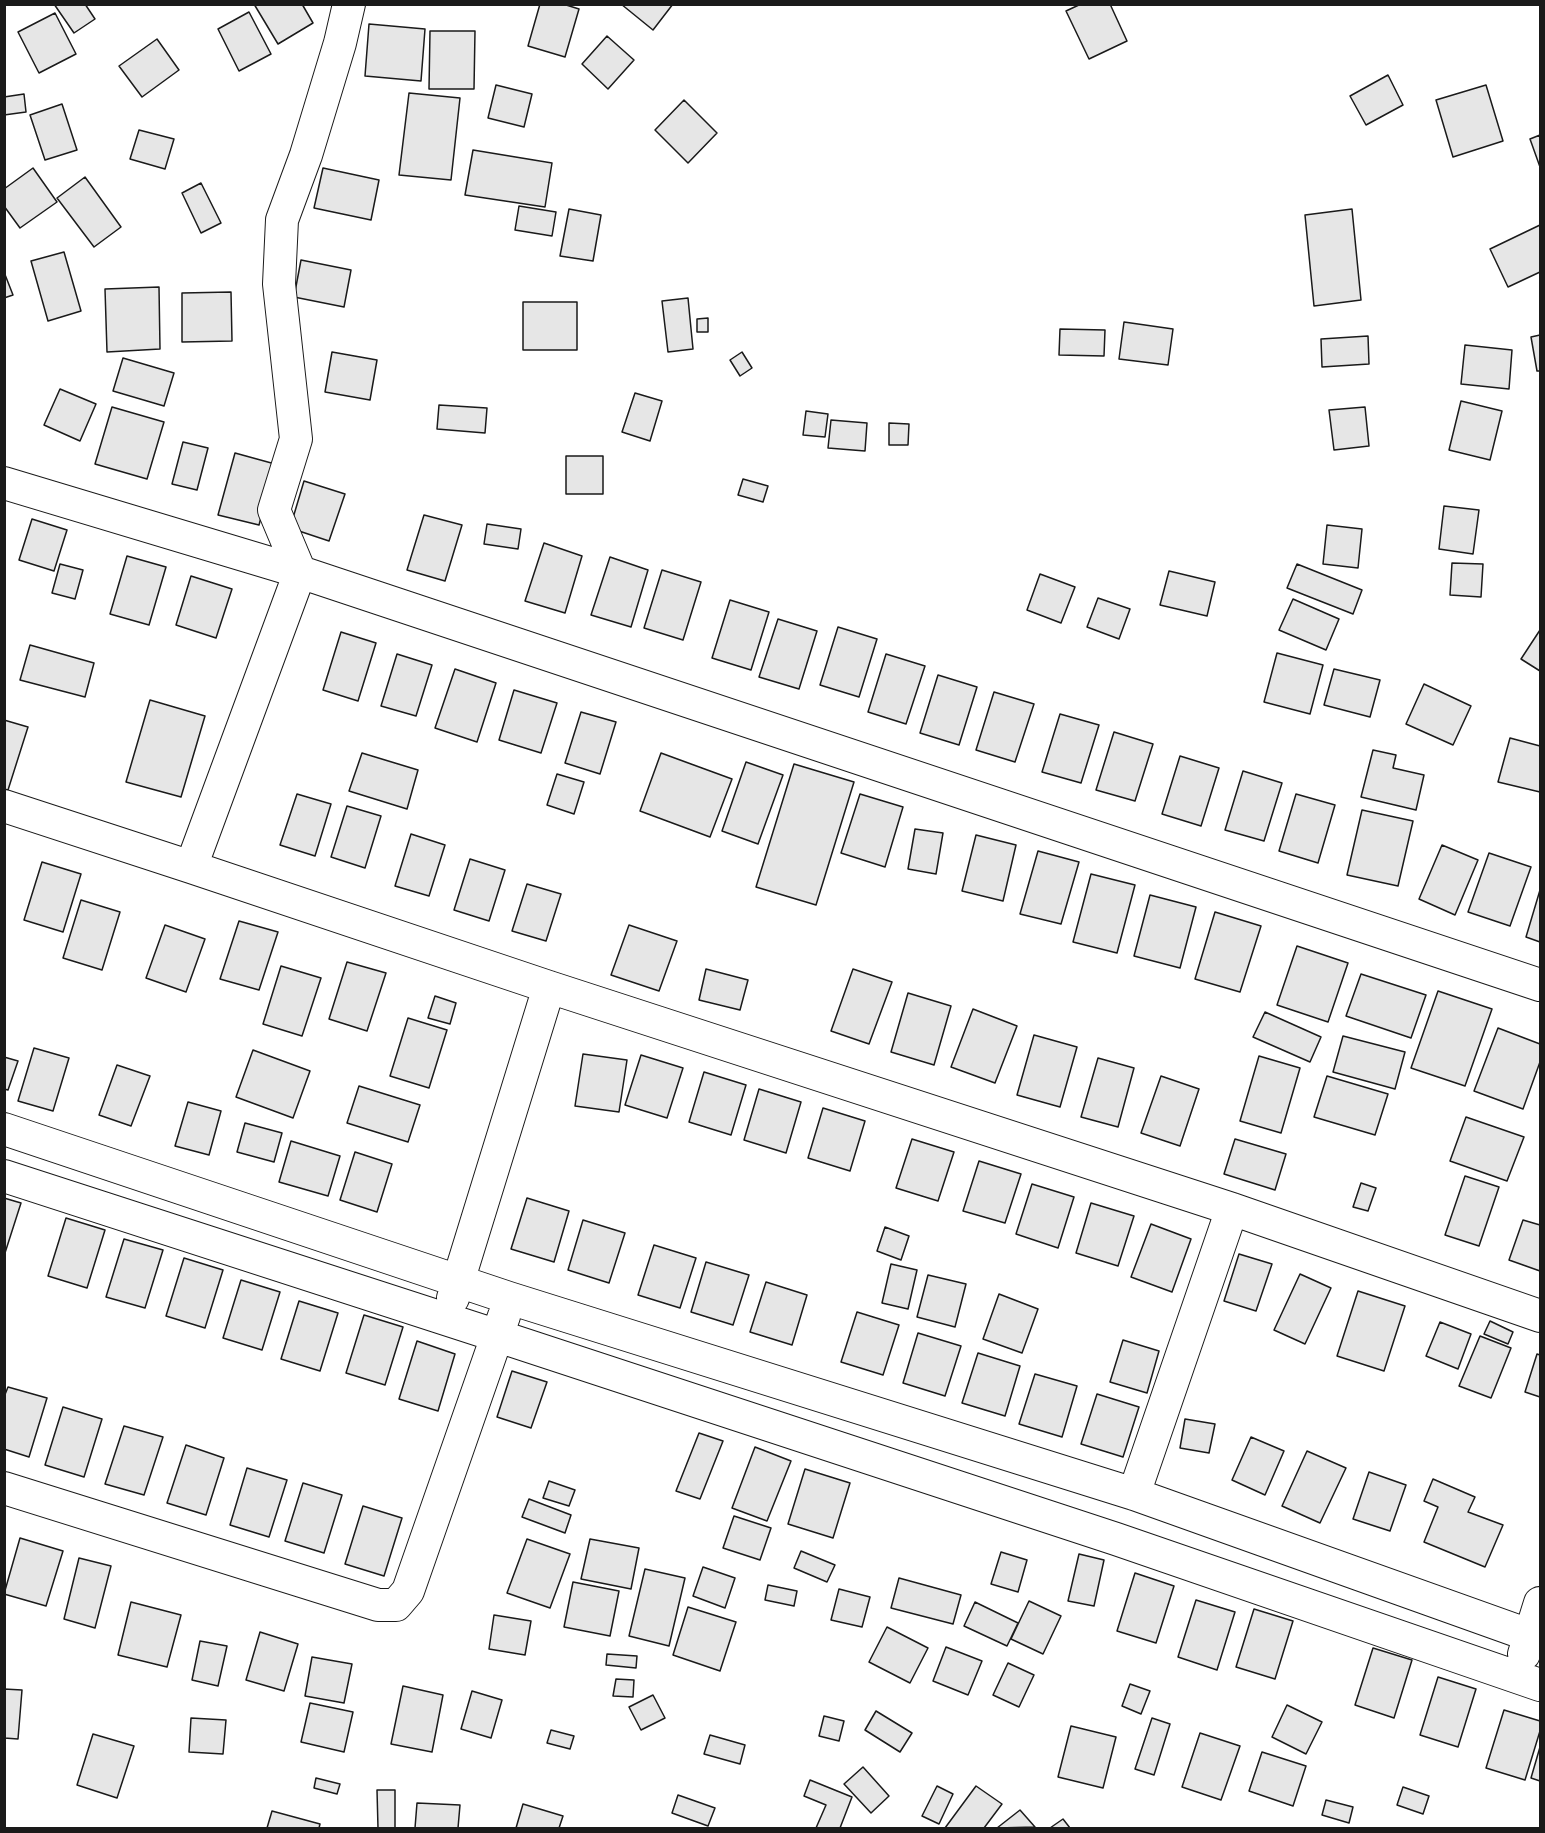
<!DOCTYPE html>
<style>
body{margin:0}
#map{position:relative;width:1545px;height:1833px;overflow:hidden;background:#fff;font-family:Barlow,sans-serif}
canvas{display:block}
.frame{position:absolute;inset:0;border:6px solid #1a1a1a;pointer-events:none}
</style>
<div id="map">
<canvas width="1545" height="1833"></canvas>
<div class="frame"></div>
</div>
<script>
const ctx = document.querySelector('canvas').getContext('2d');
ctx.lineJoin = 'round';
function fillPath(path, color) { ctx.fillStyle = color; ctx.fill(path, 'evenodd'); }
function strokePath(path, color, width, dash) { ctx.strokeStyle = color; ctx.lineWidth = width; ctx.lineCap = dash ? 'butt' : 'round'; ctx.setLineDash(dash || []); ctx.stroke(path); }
const building = new Path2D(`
 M54,4H85L95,19L74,33Z
 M254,4H302L313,23L278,44Z
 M540,4H563L579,9L565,57L528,46Z
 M621,4H673L653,30Z
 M1081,4H1110L1127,41L1089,59L1066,11Z
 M249,12L271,54L239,71L218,29Z
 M55,13L76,54L39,73L18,32Z
 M369,24L425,29L421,81L365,76Z
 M430,31H475L474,89H429Z
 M607,36L634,60L608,89L582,64Z
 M157,39L179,70L142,97L119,66Z
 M1388,75L1403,105L1366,125L1350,96Z
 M496,85L532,94L524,127L488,118Z
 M1486,85L1503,141L1453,157L1436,100Z
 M409,93L460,98L451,180L399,175Z
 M24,94L26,112L4,115V97Z
 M684,100L717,133L688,163L655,130Z
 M62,104L77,150L45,160L30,115Z
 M139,130L174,139L165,169L130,159Z
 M1540,135V167L1530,139Z
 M473,150L552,163L545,207L465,195Z
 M33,168L57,202L20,228L4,206V189Z
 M323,168L379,180L371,220L314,208Z
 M85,177L121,227L94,247L57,198Z
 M201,183L221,223L201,233L182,193Z
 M519,206L556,212L552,236L515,230Z
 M569,209L601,215L593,261L560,256Z
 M1352,209L1361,300L1314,306L1305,215Z
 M1540,225V272L1508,287L1490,249Z
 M64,252L81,311L48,321L31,261Z
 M301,260L351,270L344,307L294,297Z
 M4,272L13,295L4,298Z
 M159,287L160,349L107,352L105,289Z
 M231,292L232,341L182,342V293Z
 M688,298L693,349L668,352L662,301Z
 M523,302H577V350H523Z
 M708,318V332H697V319Z
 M1124,322L1173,329L1168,365L1119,359Z
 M1060,329L1105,330L1104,356L1059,355Z
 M1540,335V371H1537L1531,337Z
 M1368,336L1369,364L1322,367L1321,339Z
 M1465,345L1512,350L1509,389L1461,384Z
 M332,352L377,360L370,400L325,392Z
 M742,352L752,368L740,376L730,360Z
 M123,358L174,373L164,406L113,391Z
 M60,389L96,404L80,441L44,425Z
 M635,393L662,401L650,441L622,432Z
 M1461,401L1502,411L1490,460L1449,450Z
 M439,405L487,408L485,433L437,429Z
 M112,407L164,422L147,479L95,464Z
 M1365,407L1369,446L1334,450L1329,410Z
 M806,411L828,414L825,437L803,435Z
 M831,420L867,423L865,451L828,448Z
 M889,423L909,424L908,445H889Z
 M183,442L208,448L197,490L172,484Z
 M235,453L275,464L259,525L218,515Z
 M566,456H603V494H566Z
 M743,479L768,486L763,502L738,495Z
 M304,481L345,494L329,541L290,528Z
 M1444,506L1479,510L1473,554L1439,549Z
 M424,515L462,525L445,581L407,570Z
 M32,519L67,530L54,571L19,560Z
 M487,524L521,529L518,549L484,544Z
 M1327,525L1362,529L1358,568L1323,564Z
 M544,543L582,556L565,613L525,601Z
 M127,556L166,567L149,625L110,614Z
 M610,557L648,570L631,627L591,615Z
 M1452,563L1483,564L1481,597L1450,595Z
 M60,564L83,570L75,599L52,593Z
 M1297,564L1362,590L1353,614L1287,588Z
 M662,570L701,582L683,640L644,628Z
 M1169,571L1215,582L1207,616L1160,605Z
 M1040,574L1075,587L1061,623L1027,610Z
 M191,576L232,589L216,638L176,625Z
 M1098,598L1130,609L1119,639L1087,627Z
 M1293,599L1339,619L1326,650L1279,630Z
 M730,600L769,612L751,670L712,658Z
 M778,619L817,631L799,689L759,677Z
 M838,627L877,639L859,697L820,685Z
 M1540,630V671L1521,659Z
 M341,632L376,643L358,701L323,690Z
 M30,645L94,663L85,697L20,680Z
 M1277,653L1323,665L1310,714L1264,702Z
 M397,654L432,665L416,716L381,706Z
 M886,654L925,666L906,724L868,712Z
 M455,669L496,683L477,742L435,728Z
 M1334,669L1380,680L1370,717L1324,705Z
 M938,675L977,687L959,745L920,733Z
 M1424,684L1471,706L1453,745L1406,724Z
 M514,690L557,703L541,753L499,740Z
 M994,692L1034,704L1015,762L976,750Z
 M150,700L205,716L181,797L126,782Z
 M581,712L616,722L600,774L565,763Z
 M1060,714L1099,725L1081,783L1042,772Z
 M4,720L28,727L8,790L4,789Z
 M1114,732L1153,744L1135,801L1096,790Z
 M1510,738L1540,746V792L1498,782Z
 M1373,750L1396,755L1393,768L1424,775L1416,810L1361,797Z
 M362,753L418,770L407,809L349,791Z
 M661,753L732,779L710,837L640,811Z
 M1180,756L1219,768L1201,826L1162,814Z
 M746,762L783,775L758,844L722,831Z
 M794,764L854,782L816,905L756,887Z
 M1243,771L1282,783L1264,841L1225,830Z
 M557,774L584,782L574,814L547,805Z
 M297,794L331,804L315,856L280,845Z
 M860,794L903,807L885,867L841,853Z
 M1296,794L1335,805L1318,863L1279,851Z
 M347,806L381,816L365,868L331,857Z
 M1362,810L1413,821L1398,886L1347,875Z
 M915,829L943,833L936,874L908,869Z
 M411,834L445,845L429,896L395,886Z
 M976,835L1016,845L1003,901L962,891Z
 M1442,845L1478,860L1455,915L1419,899Z
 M1038,851L1079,862L1061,924L1020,914Z
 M1489,853L1531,867L1510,926L1468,912Z
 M470,859L505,870L489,921L454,910Z
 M42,862L81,874L63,932L24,920Z
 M1091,874L1135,885L1117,953L1073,942Z
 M527,884L561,894L546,941L512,931Z
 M1540,890V942L1526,937Z
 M1150,895L1196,907L1180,968L1134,956Z
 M81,900L120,912L102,970L63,958Z
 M1215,912L1261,926L1240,992L1195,979Z
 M239,921L278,932L259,990L220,979Z
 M165,925L205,939L186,992L146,978Z
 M629,925L677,941L659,991L611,975Z
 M1297,946L1348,963L1328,1022L1277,1005Z
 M347,962L386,973L367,1031L329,1019Z
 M281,966L321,978L302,1036L263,1024Z
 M706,969L748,980L740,1010L699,1000Z
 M853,969L892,982L869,1044L831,1031Z
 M1361,974L1426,995L1411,1038L1346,1016Z
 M1438,991L1492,1009L1465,1086L1411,1068Z
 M908,993L951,1006L934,1065L891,1052Z
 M435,996L456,1003L450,1024L428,1018Z
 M973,1009L1017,1026L995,1083L951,1067Z
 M1265,1012L1321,1037L1310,1062L1253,1037Z
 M408,1018L447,1030L429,1088L390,1076Z
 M1498,1028L1540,1044V1062L1523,1109L1474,1091Z
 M1034,1035L1077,1047L1060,1107L1017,1095Z
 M1343,1036L1405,1052L1395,1089L1333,1072Z
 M34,1048L69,1058L53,1111L18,1101Z
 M253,1050L310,1071L293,1118L236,1097Z
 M583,1054L627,1060L619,1112L575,1106Z
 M641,1055L683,1068L667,1118L625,1105Z
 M1259,1056L1300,1068L1281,1133L1240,1121Z
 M4,1057L18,1061L8,1090L4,1089Z
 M1098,1058L1134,1068L1118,1127L1081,1117Z
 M117,1065L150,1076L131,1126L99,1115Z
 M704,1072L746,1085L731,1135L689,1122Z
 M1161,1076L1199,1089L1180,1146L1141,1133Z
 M1327,1076L1388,1094L1375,1135L1314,1117Z
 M359,1086L420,1105L408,1142L347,1123Z
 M759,1089L801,1102L786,1153L744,1140Z
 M188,1102L221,1111L209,1155L175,1146Z
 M823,1108L865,1121L850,1171L808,1158Z
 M1466,1117L1524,1137L1507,1181L1450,1161Z
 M245,1123L282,1133L274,1162L237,1152Z
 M912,1139L954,1152L938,1201L896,1188Z
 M1235,1139L1286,1154L1275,1190L1224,1174Z
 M291,1141L340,1156L328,1196L279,1182Z
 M355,1152L392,1164L377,1212L340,1200Z
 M979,1161L1021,1174L1005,1223L963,1211Z
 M1465,1176L1499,1187L1479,1246L1445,1235Z
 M1361,1183L1376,1188L1368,1211L1353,1207Z
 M1032,1184L1074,1197L1058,1248L1016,1234Z
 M4,1198L21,1203L4,1256Z
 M527,1198L569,1211L554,1262L511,1249Z
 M1091,1203L1134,1216L1118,1266L1076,1253Z
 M66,1218L105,1230L87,1288L48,1276Z
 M583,1220L625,1233L609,1283L568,1270Z
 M1523,1220L1540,1225V1271L1509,1260Z
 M1151,1224L1191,1239L1172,1292L1131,1277Z
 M885,1227L909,1236L901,1260L877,1251Z
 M124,1239L163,1250L145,1308L106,1297Z
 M654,1245L696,1258L680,1308L638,1295Z
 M1239,1254L1272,1264L1256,1311L1224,1301Z
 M184,1258L223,1270L205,1328L166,1316Z
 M706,1262L749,1275L733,1325L691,1312Z
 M891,1264L917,1270L908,1309L882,1303Z
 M1300,1274L1331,1288L1305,1344L1274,1330Z
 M928,1275L966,1284L955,1327L917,1317Z
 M241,1280L280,1292L262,1350L223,1338Z
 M766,1282L807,1295L792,1345L750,1332Z
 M1358,1291L1405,1306L1384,1371L1337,1356Z
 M999,1294L1038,1309L1022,1353L983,1339Z
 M299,1301L338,1313L320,1371L281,1359Z
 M857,1312L899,1325L883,1375L841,1362Z
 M364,1315L403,1327L385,1385L346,1373Z
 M1490,1321L1513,1332L1508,1344L1484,1334Z
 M1440,1322L1471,1334L1458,1369L1426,1356Z
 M918,1333L961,1346L945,1396L903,1383Z
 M1480,1336L1511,1348L1491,1398L1459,1386Z
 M1123,1340L1159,1351L1147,1393L1110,1382Z
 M417,1341L455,1354L438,1411L399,1399Z
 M978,1353L1020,1366L1005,1416L962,1403Z
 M1537,1354L1540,1355V1397L1525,1392Z
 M512,1371L547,1382L531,1428L497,1417Z
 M1035,1374L1077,1386L1062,1437L1019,1424Z
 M8,1387L47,1398L29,1457L4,1449V1397Z
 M1097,1394L1139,1407L1123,1457L1081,1444Z
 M63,1407L102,1419L84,1477L45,1465Z
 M1185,1419L1215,1424L1209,1453L1180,1448Z
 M124,1426L163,1437L144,1495L105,1484Z
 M699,1433L723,1441L700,1499L676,1491Z
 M1251,1437L1284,1451L1265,1495L1232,1480Z
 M186,1445L224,1458L206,1515L167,1503Z
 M755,1447L791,1461L767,1521L732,1508Z
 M1307,1451L1346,1468L1320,1523L1282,1506Z
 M247,1468L287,1480L269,1537L230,1525Z
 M805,1469L850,1483L833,1538L788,1524Z
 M1369,1472L1406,1485L1390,1531L1353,1519Z
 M1433,1479L1475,1497L1468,1512L1503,1525L1485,1567L1424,1542L1438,1507L1424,1501Z
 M549,1481L575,1490L569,1506L543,1498Z
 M303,1483L342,1495L324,1553L285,1541Z
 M529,1499L571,1515L565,1533L522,1517Z
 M363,1506L402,1518L384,1576L345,1564Z
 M734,1516L771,1528L760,1560L723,1548Z
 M20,1538L63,1551L46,1606L4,1594Z
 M527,1539L570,1554L550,1608L507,1593Z
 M590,1539L639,1548L631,1589L581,1579Z
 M801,1551L835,1565L827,1582L794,1568Z
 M1001,1552L1027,1560L1018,1592L991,1584Z
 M1079,1554L1104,1560L1094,1606L1068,1601Z
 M79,1558L111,1566L95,1628L64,1619Z
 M703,1567L735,1578L725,1608L693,1596Z
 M645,1569L685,1578L669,1646L629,1636Z
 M1135,1573L1174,1586L1156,1643L1117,1631Z
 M899,1578L961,1595L953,1624L891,1608Z
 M573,1582L619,1591L610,1636L564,1627Z
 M768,1585L797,1591L794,1606L765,1600Z
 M839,1589L870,1597L862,1627L831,1620Z
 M1196,1600L1235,1612L1217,1670L1178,1657Z
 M1029,1601L1061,1616L1043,1654L1011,1639Z
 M131,1602L181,1615L167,1667L118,1655Z
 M975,1602L1018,1623L1007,1646L964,1626Z
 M688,1607L736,1622L720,1671L673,1655Z
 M1254,1609L1293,1621L1275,1679L1236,1667Z
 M494,1615L531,1621L525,1655L489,1649Z
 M887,1627L928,1648L910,1683L869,1662Z
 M260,1632L298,1644L284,1691L246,1680Z
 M200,1641L227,1646L218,1686L192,1680Z
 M946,1647L982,1661L968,1695L933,1681Z
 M1373,1648L1412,1660L1394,1718L1355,1705Z
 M607,1654L637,1656L636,1668L606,1665Z
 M312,1657L352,1664L344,1703L305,1696Z
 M1008,1663L1034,1675L1019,1707L993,1695Z
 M1438,1677L1476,1689L1458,1747L1420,1735Z
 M616,1679L634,1680L633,1697L613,1696Z
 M1130,1684L1150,1691L1141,1714L1122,1706Z
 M403,1686L443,1695L432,1752L391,1744Z
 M4,1689L22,1690L18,1739L4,1738Z
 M472,1691L502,1700L491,1738L461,1729Z
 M653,1695L665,1718L641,1730L629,1707Z
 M310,1703L353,1712L344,1752L301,1742Z
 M1287,1705L1322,1722L1306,1754L1272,1737Z
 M1504,1710L1540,1721V1731L1525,1780L1486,1768Z
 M876,1711L912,1733L900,1752L865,1730Z
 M824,1716L844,1721L839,1741L819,1736Z
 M191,1718L226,1720L223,1754L189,1752Z
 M1152,1718L1170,1724L1154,1775L1135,1769Z
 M1071,1726L1116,1737L1103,1788L1058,1777Z
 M551,1730L574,1736L570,1749L547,1743Z
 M1200,1733L1240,1746L1221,1800L1182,1787Z
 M93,1734L134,1746L117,1798L77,1785Z
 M710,1735L745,1745L740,1764L704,1754Z
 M1540,1747V1781L1531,1778Z
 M1262,1752L1306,1766L1293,1806L1249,1791Z
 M863,1767L889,1796L871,1813L844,1784Z
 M316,1778L340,1784L337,1794L314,1788Z
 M810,1780L852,1797L840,1828H816L826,1805L804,1796Z
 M937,1786L953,1794L939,1824L922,1816Z
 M976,1786L1002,1804L984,1828H945Z
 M1403,1787L1429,1796L1423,1814L1397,1805Z
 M377,1790H395V1828H378Z
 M678,1795L715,1808L708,1826L672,1813Z
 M1326,1800L1353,1807L1349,1823L1322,1815Z
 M417,1803L460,1805L458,1828H415Z
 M523,1804L563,1816L559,1828H516Z
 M1020,1810L1035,1827L997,1828Z
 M272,1811L320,1824L319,1828H267Z
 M1063,1819L1070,1828H1050Z`);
fillPath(building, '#e6e6e6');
strokePath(building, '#1a1a1a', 1.5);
const street = new Path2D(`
 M4,483L300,572L1540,985
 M4,806L191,867L549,987L1232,1209L1540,1316
 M191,867L300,572L274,510L296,439L279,284L282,220L306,155L340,43L349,4
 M4,1129L509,1298L1134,1494L1540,1639
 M4,1176L498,1336L1116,1539L1540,1685
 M453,1298L549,987
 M4,1488L378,1605H396L408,1591L504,1316
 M1134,1494L1232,1209
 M1524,1654L1540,1603`);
strokePath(street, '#1a1a1a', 34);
strokePath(street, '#fff', 32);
</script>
